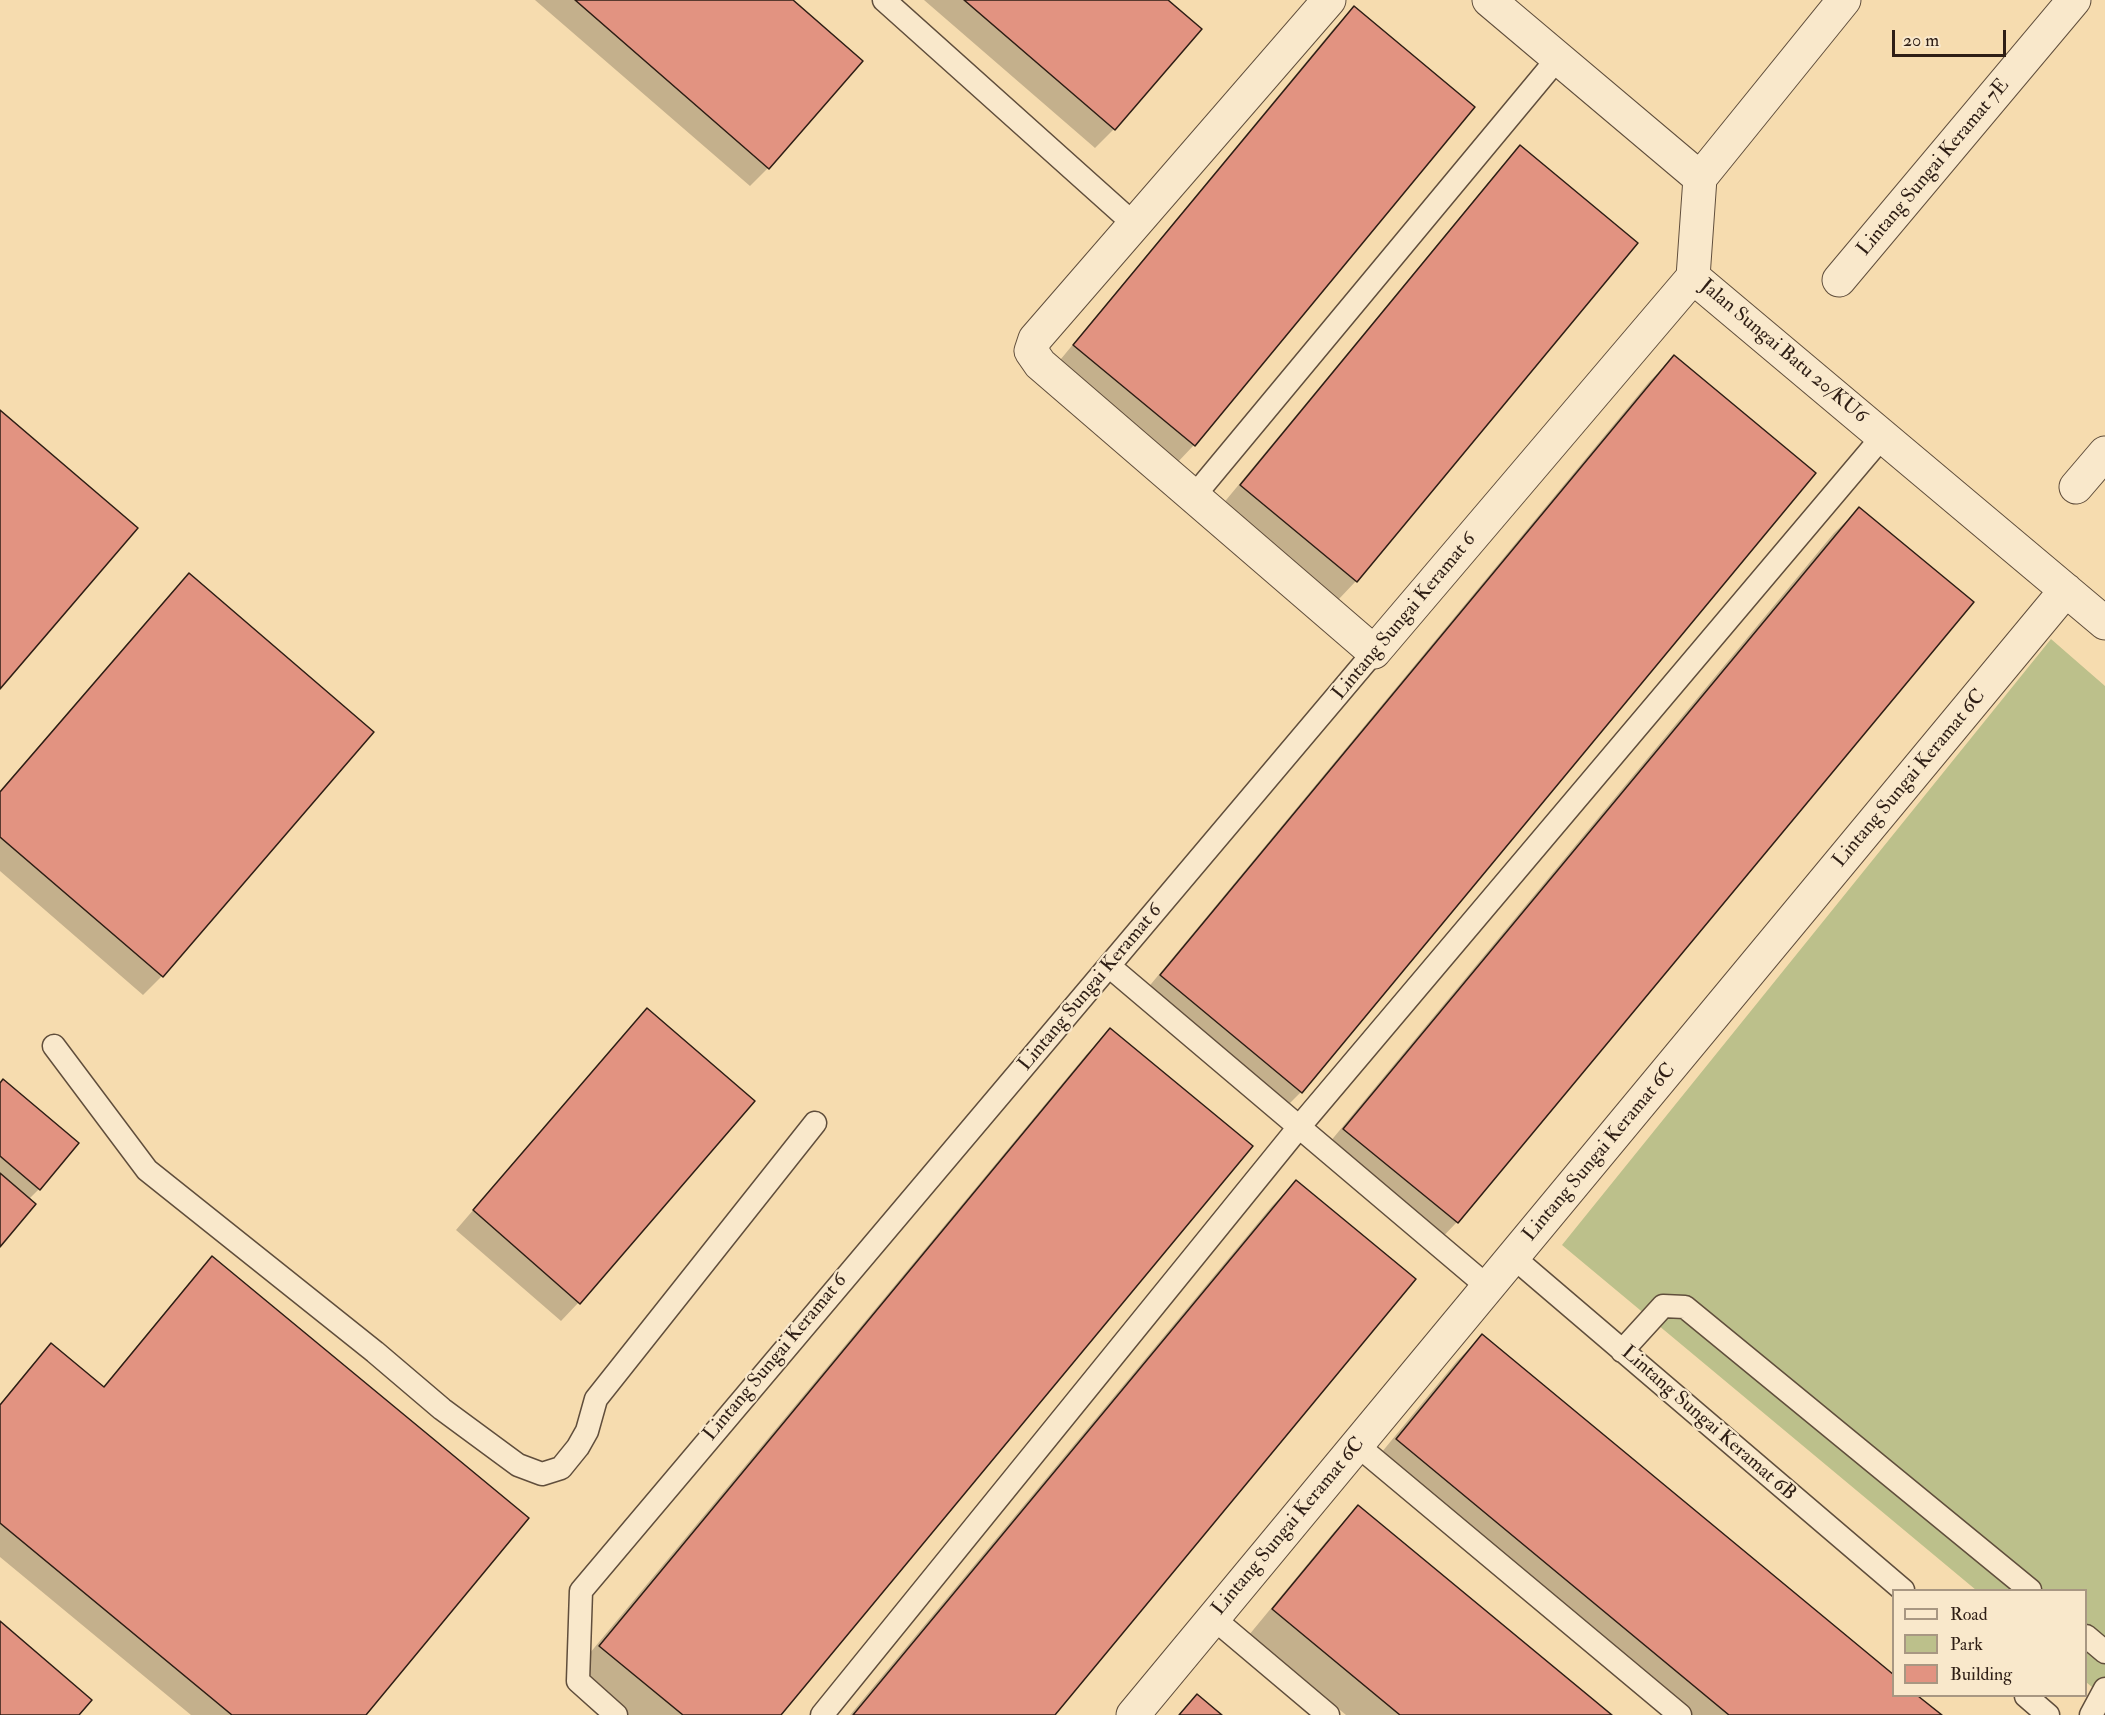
<!DOCTYPE html>
<style>
body{margin:0}
#map{position:relative;width:2105px;height:1715px;overflow:hidden;background:#f6dcaf;font-family:"IM FELL Double Pica",serif}
canvas{display:block}
.legend{position:absolute;left:1892px;top:1589px;width:195px;height:108px;box-sizing:border-box;background:#f9e8cb;border:2px solid #a89782;margin:0;padding:8px 10px;list-style:none;font-size:18px;color:#2e1e15}
.legend li{display:flex;align-items:center;gap:12px;height:30px}
.legend b{width:30px;border:2px solid #a89782}
.scale{position:absolute;left:1892px;top:30px;width:114px;height:27px;box-sizing:border-box;border:3px solid #2e1e15;border-top:0;padding-left:8px;font-size:18px;line-height:21px;white-space:nowrap;color:#2e1e15;-webkit-text-stroke:4px #f9e8cb;paint-order:stroke}
</style>
<div id="map">
<canvas width="2105" height="1715"></canvas>
<ul class="legend">
<li><b style="height:8px;background:#f9e8cb"></b>Road</li>
<li><b style="height:16px;background:#bcc08b"></b>Park</li>
<li><b style="height:16px;background:#e29381"></b>Building</li>
</ul>
<div class="scale">20 m</div>
</div>
<script>
const ctx = document.querySelector('canvas').getContext('2d');
ctx.lineJoin = 'round';
function fillPath(path, color) { ctx.fillStyle = color; ctx.fill(path, 'evenodd'); }
function strokePath(path, color, width, dash) { ctx.strokeStyle = color; ctx.lineWidth = width; ctx.lineCap = dash ? 'butt' : 'round'; ctx.setLineDash(dash || []); ctx.stroke(path); }
function drawText(font, color, halo, rows, align = 'center') {
  ctx.font = font + ' "IM FELL Double Pica",serif'; ctx.lineWidth = 4.5; ctx.setLineDash([]); ctx.textBaseline = 'middle'; ctx.strokeStyle = halo; ctx.fillStyle = color; for (const [text, x, y, turn = 0] of rows) {
    ctx.save(); ctx.translate(x, y); ctx.rotate((+turn || 0) * Math.PI / 180); ctx.textAlign = isNaN(turn) ? turn : align; if (halo) ctx.strokeText(text, 0, 0); ctx.fillText(text, 0, 0); ctx.restore();
  }
}
fillPath(new Path2D(`
 M2051,639L2105,686V1698L2086,1682V1590H1976L1562,1245Z`), '#bcc08b');
fillPath(new Path2D(`
 M535,0H791L768,168L750,186Z
 M924,0H1166L1200,30L1114,129L1095,148Z
 M1354,8L1194,445L1176,464L1056,365L1335,27Z
 M1520,147L1356,581L1338,600L1222,505L1502,166Z
 M1674,357L1301,1092L1277,1116L1137,1001L1649,382Z
 M1859,509L1971,602L1457,1222L1433,1247L1320,1154L1834,533Z
 M189,575L372,732L162,976L143,995L0,871V791L171,593Z
 M629,1029L579,1302L561,1321L456,1230Z
 M1110,1030L779,1715H628L575,1671L1086,1055Z
 M0,1084L39,1189L29,1199L0,1245Z
 M1296,1182L1053,1715H850L1272,1206Z
 M212,1258L364,1715H191L0,1557V1404L33,1364L52,1345L103,1387L194,1277Z
 M1482,1336L1894,1696H1916L1940,1715H1675L1372,1464L1457,1361Z
 M1358,1507L1610,1715H1346L1249,1635L1334,1532Z`), '#0003');
const building = new Path2D(`
 M575,0H793L863,61L769,169Z
 M964,0H1168L1202,29L1115,130Z
 M1354,6L1475,107L1195,446L1073,345Z
 M1520,145L1638,243L1357,582L1240,485Z
 M1674,355L1816,473L1302,1093L1160,975Z
 M0,410L138,528L0,689Z
 M1859,507L1974,602L1458,1223L1343,1129Z
 M189,573L374,732L163,977L0,837V792Z
 M647,1008L755,1101L580,1304L473,1210Z
 M1110,1028L1253,1146L781,1715H683L599,1646Z
 M3,1079L79,1143L40,1190L0,1156V1083Z
 M0,1173L36,1204L0,1247Z
 M1296,1180L1416,1279L1055,1715H853Z
 M212,1256L529,1518L366,1715H232L0,1523V1405L51,1343L104,1387Z
 M1482,1334L1894,1675V1696H1918L1942,1715H1729L1396,1439Z
 M1358,1505L1612,1715H1400L1272,1609Z
 M0,1621L92,1700L79,1715H0Z
 M1197,1694L1222,1715H1179Z`);
fillPath(building, '#e29381');
strokePath(building, '#2e1e15', 1.5);
const lane = new Path2D(`
 M884,0L1134,224
 M1194,496L1558,58
 M1109,966L1488,1287
 M54,1046L147,1170L375,1352L442,1409L518,1465L542,1474L561,1468L578,1447L587,1431L596,1399L815,1123
 M1513,1257L1903,1590
 M1622,1351L1663,1306L1685,1307L2030,1590
 M1357,1445L1680,1715
 M1213,1618L1328,1715
 M2086,1636L2105,1652
 M2026,1696L2048,1715
 M616,1715L578,1681L581,1591L1374,652
 M822,1715L1299,1127L1883,436
 M2091,1715L2105,1689`);
const street = new Path2D(`
 M1329,0L1035,339L1031,351L1040,364L1374,652L1693,277
 M1489,0L1700,178
 M1700,178L1844,0
 M1693,277L2105,623
 M1693,277L1700,178
 M1839,280L2074,0
 M2076,487L2105,453
 M1133,1715L2066,590`);
strokePath(lane, '#604e3c', 25);
strokePath(street, '#604e3c', 35);
strokePath(lane, '#f9e8cb', 22);
strokePath(street, '#f9e8cb', 33);
drawText('20px', '#2e1e15', '#f9e8cb', [
 ["Lintang Sungai Keramat 7E",1934,168,-50],
 ["Jalan Sungai Batu 20/KU6",1783,352,40],
 ["Lintang Sungai Keramat 6",1405,617,-50],
 ["Lintang Sungai Keramat 6C",1910,779,-50],
 ["Lintang Sungai Keramat 6",1091,988,-50],
 ["Lintang Sungai Keramat 6C",1600,1153,-50],
 ["Lintang Sungai Keramat 6",776,1358,-50],
 ["Lintang Sungai Keramat 6B",1708,1424,41],
 ["Lintang Sungai Keramat 6C",1289,1527,-50]
]);
</script>
